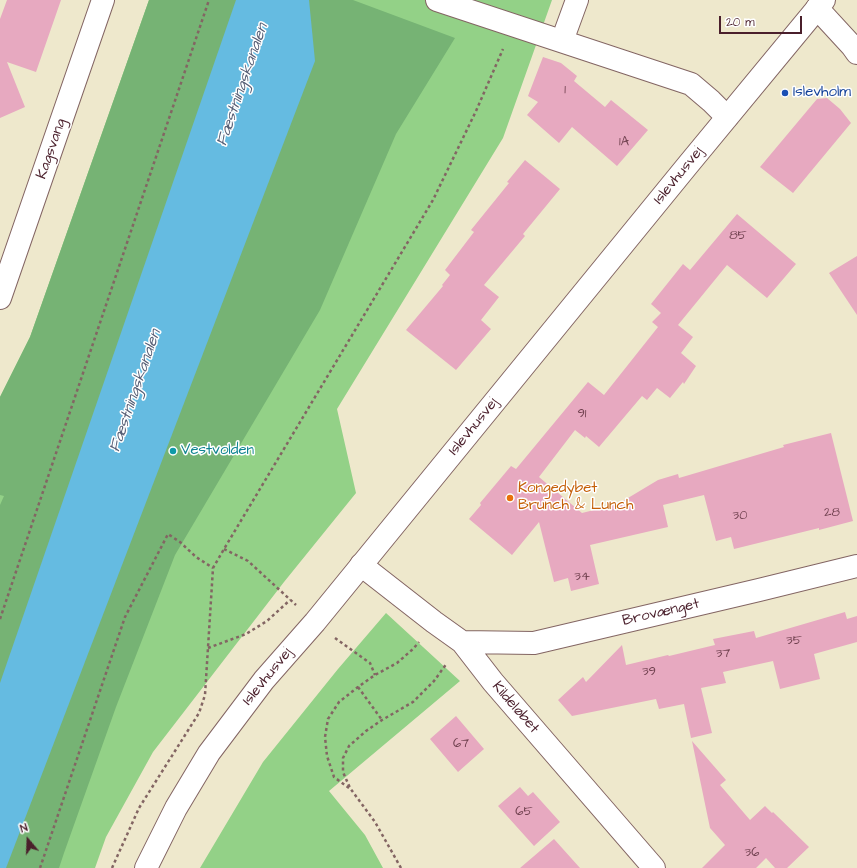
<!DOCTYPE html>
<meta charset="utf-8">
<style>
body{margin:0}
#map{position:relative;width:857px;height:868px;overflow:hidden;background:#eee8cc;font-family:"Architects Daughter",sans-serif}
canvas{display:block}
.north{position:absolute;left:8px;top:820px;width:40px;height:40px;-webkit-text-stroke:3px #fff;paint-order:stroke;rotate:341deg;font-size:11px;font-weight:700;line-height:16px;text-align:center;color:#4a1f2b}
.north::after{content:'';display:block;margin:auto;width:14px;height:18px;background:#4a1f2b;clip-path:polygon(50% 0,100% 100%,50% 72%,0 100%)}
.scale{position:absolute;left:719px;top:16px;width:83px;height:18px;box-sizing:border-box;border:2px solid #4a1f2b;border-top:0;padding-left:5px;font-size:12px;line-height:14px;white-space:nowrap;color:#4a1f2b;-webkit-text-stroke:3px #fff;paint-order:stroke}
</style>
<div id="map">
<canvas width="857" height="868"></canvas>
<div class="north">N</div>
<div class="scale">20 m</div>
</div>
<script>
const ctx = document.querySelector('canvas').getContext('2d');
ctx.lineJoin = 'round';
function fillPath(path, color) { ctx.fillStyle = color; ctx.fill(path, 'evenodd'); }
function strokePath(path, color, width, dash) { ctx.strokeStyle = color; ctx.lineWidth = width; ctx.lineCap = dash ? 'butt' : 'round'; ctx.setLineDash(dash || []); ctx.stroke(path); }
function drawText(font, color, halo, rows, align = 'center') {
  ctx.font = font + ' "Architects Daughter",sans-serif'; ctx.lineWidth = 3; ctx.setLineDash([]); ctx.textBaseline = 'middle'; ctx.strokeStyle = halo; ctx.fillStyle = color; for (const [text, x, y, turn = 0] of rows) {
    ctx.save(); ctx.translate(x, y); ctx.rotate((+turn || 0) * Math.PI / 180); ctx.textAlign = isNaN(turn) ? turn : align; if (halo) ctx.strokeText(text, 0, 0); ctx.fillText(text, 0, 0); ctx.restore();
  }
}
fillPath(new Path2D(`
 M149,0H552L503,138L337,409L356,493L284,582L153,752L106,837L95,868H0V397L30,337Z
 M386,613L460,681L329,791L365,835L383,868H200L263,762L338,669Z`), '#93d187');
fillPath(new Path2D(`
 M149,0H353L455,38L396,134L320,310L175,555L116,707L64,853L59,868H0V505L4,496L0,495V397L30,337Z`), '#76b374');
fillPath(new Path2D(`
 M236,0H309L315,61L6,868H0V683Z`), '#65bbe1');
fillPath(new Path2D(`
 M7,0H61L36,72L7,62L25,107L0,118V19Z
 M543,57L561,63L577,76L574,81L605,107L611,100L648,130L617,166L572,127L559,143L527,115L538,102L528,96Z
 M827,98L840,109L851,123L793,193L760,167L817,99Z
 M525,160L560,189L523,234L525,236L484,285L499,297L481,320L491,329L456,370L406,330L443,286L442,285L450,275L445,270L474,232L471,230L509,183L507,182Z
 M737,214L796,264L767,298L727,265L678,325L693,337L681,353L696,366L684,384L683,382L670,398L657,388L647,400L642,396L599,447L586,436L585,438L575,430L539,477L582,513L618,504L658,480L678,474L679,478L784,447L783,445L831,433L853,521L819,530V528L734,549L731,537L716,541L704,495L663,505L668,527L590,545L599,584L571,591L568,578L554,582L539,522L512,555L469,519L481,505L480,503L511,466L516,469L588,382L604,395L658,327L652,322L661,313L651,304L683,264L690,270Z
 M857,256V315L829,273Z
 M845,612L847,619L857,616V642L814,654L820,679L780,689L773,661L723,672L726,683L701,688L712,733L691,738L684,704L659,709L656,699L572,716L558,700L583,677L586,682L622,645L626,665L668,655L669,656L715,645L713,639L754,631L756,638Z
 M456,716L484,749L458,772L430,739Z
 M692,741L726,780L720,785L750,820L765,806L772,813L773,812L809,847L787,868H775L766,858L756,868H702L725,845L710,828Z
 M520,787L528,796L533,792L560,822L534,846L498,806Z
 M554,839L580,868H520Z`), '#e7a9c0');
const street = new Path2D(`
 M437,0L691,84L711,101L727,117
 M817,8L852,46L857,53
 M562,41L577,0
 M0,298L103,0
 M361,565L434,622L462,642L493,682L654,868
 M462,642L534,643L759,590L857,566`);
const secondary = new Path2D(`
 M146,868L176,808L209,753L264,680L315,622L687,166L824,0`);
strokePath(street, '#836563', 24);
strokePath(secondary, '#836563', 24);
strokePath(new Path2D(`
 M224,549L248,561L296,605
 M0,619L209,0
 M335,638L370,663L375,675
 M208,648L246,634L267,621L290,600
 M358,687L382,720
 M349,788L334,777L327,756L325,737L328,719L339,702L358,687L375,675L397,663L413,649L419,642
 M40,868L125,617L168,534L180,542L196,557L213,568
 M112,868L139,808L199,713L205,695L213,568L224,549L433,200L476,111L503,49
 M401,868L375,822L350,788L343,772V758L349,746L366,731L382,720L413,702L434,681L447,663`), '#836563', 2.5, [3, 3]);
strokePath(street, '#fff', 22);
strokePath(secondary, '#fff', 22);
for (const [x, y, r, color] of [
 [785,93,4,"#1a4fb4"],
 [173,451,4,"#0f9aa8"],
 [510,498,4,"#e8710a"]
]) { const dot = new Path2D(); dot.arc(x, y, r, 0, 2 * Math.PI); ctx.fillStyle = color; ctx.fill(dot); strokePath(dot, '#fff', 1.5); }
drawText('13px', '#714250', null, [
 ["1",565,90],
 ["1A",624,142],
 ["85",738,236],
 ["91",582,414],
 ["28",832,513],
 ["30",740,516],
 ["34",582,577],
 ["35",794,641],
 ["37",723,654],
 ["39",649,672],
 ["67",461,744],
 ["65",524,812],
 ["36",752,853]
]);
drawText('15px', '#164399', '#fff', [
 ["Islevholm",793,93]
], 'left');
drawText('15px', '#4a1f2b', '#fff', [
 ["Kagsvang",52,149,-71],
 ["Islevhusvej",679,176,-51],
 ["Islevhusvej",474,427,-51],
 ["Brovænget",661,613,-13],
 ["Islevhusvej",268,677,-51],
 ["Kildeløbet",515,708,49]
]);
drawText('15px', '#0d838f', '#fff', [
 ["Vestvolden",181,451]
], 'left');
drawText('15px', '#c56008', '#fff', [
 ["Kongedybet",518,489],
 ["Brunch & Lunch",518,506]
], 'left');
drawText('italic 16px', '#555d74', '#fff', [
 ["Fæstningskanalen",243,85,-71],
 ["Fæstningskanalen",136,391,-71]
]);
</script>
